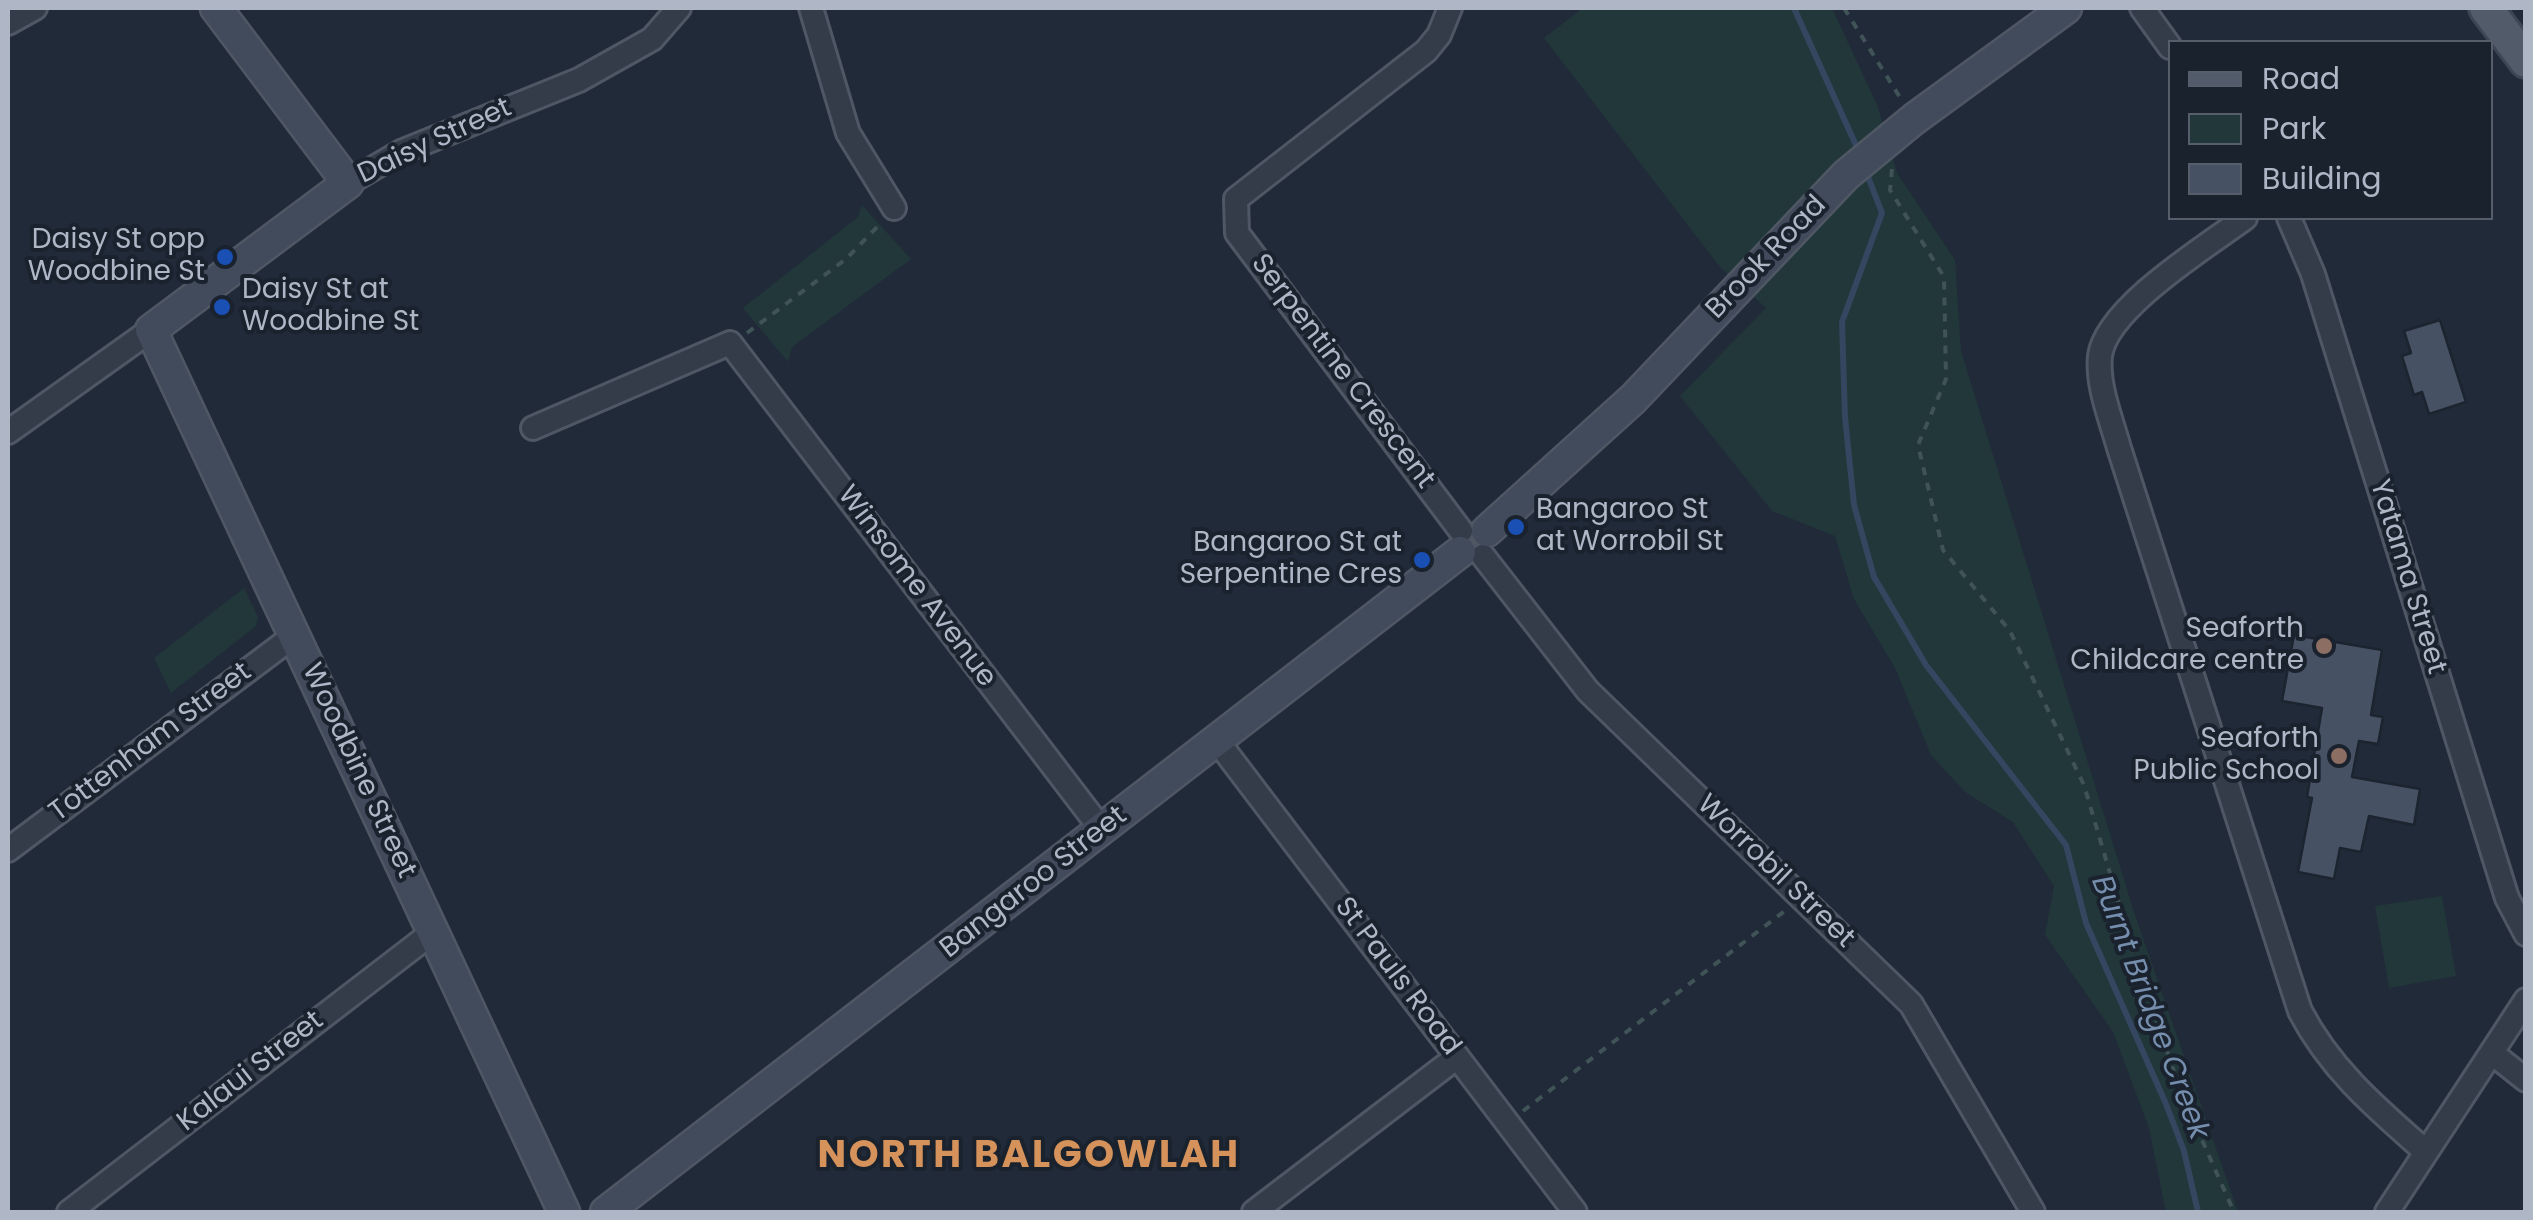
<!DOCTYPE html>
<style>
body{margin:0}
#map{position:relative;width:2533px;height:1220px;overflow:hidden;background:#212a39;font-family:Poppins,sans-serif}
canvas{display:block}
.frame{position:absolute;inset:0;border:10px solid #afb7c6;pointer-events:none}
.legend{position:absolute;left:2168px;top:40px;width:325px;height:180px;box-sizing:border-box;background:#1a222e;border:2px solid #565e6b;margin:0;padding:12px 18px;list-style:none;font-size:30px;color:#afb7c6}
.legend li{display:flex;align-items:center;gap:20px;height:50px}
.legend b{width:50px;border:2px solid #565e6b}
</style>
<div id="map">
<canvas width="2533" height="1220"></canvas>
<div class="frame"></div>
<ul class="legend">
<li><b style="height:12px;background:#525b69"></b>Road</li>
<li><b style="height:28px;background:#22373a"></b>Park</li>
<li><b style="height:28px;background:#465163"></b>Building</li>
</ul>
</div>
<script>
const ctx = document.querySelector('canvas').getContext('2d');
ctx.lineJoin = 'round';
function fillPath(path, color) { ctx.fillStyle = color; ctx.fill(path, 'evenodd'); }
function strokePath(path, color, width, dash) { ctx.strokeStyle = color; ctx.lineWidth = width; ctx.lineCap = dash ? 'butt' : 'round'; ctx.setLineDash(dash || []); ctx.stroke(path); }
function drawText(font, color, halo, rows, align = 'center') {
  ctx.font = font + ' Poppins,sans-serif'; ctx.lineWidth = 8; ctx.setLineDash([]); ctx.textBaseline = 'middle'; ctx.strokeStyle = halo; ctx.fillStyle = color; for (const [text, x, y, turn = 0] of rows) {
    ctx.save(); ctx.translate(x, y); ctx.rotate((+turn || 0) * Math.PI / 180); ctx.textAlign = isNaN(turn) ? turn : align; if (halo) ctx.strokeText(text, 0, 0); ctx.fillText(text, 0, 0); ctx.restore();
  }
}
fillPath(new Path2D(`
 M1583,8H1832L1878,107L1897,173L1955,260L1961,351L2134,912L2238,1212H2166L2149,1128L2113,1032L2045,935L2054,886L2013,822L1965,792L1931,755L1895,668L1854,599L1835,536L1772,511L1680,396L1766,308L1720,267L1544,38Z
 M862,205L911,259L792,347L788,362L743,308L858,217Z
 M244,588L258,617L256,626L171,693L154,658Z
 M2442,896L2456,976L2389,988L2375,906Z`), '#22373a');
strokePath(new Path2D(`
 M1794,8L1859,152
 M1865,169L1882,213L1842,322L1845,417L1854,505L1874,577L1926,665L2066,845L2086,923L2166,1104L2184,1151L2198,1212`), '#344660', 6);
const building = new Path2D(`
 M2440,320L2466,402L2429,414L2422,392L2414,395L2402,356L2411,353L2404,331Z
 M2294,635L2382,650L2371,715L2383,717L2378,744L2359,741L2352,777L2420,789L2414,825L2369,816L2361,852L2340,848L2334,879L2298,872L2312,798L2307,797L2322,708L2282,701Z`);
fillPath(building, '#465163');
strokePath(building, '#1c2430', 2.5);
const street = new Path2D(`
 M811,8L848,133L894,208
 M1450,8L1439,35L1426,51L1236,199L1237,233L1461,531
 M2142,8L2170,47
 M8,23L35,8
 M348,183L401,152L579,80L652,39L679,8
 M2245,218C2207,246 2106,308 2100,356C2097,386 2111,419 2119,448L2300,1011C2330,1069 2376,1108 2425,1151
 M2289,218L2313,274L2507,898L2526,934
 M533,428L730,343L1102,830
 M8,432L151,330
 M1483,556L1588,691L1911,1004L2033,1212
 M1218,742L1575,1212
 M8,850L295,635
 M2492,1053L2526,1080
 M69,1212L433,932
 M1254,1212L1457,1057
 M2387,1212L2526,1000`);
const secondary = new Path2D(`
 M216,8L348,183L151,330L564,1212
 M1487,531L1633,399L1846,175L1914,119L2066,8
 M606,1212L1460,552`);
const primary = new Path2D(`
 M2486,8L2526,61`);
strokePath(street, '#4f5764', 28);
strokePath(secondary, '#4f5764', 35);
strokePath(primary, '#3d4653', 38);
strokePath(new Path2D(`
 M1844,8L1901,99
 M1892,169L1890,190L1944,277L1946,379L1918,445L1943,550L2010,631L2084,785L2135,958L2182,1095L2234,1212
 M747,333L846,259L882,222
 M1523,1111L1786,910`), '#405457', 4, [8, 8]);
strokePath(street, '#343c49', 22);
strokePath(secondary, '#424b5c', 30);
strokePath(primary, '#525b69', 32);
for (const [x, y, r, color] of [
 [225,257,10,"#1a4fb4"],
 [222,307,10,"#1a4fb4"],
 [1516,527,10,"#1a4fb4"],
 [1422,560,10,"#1a4fb4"],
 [2324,646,10,"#8d6e63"],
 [2339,756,10,"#8d6e63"]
]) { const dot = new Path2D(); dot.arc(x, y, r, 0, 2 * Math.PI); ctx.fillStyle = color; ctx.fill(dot); strokePath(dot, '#1a222e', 4); }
drawText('28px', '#afb7c6', '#1a222e', [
 ["Daisy Street",435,142,-25],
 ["Brook Road",1767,258,-46],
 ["Serpentine Crescent",1342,372,53],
 ["Yatama Street",2407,577,73],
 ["Winsome Avenue",916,587,53],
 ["Tottenham Street",151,743,-37],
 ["Woodbine Street",358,771,65],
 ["Worrobil Street",1775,872,44],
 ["Bangaroo Street",1034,883,-38],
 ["St Pauls Road",1397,977,53],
 ["Kalaui Street",251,1072,-38]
]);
drawText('28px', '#afb7c6', '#1a222e', [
 ["Daisy St opp",205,241],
 ["Woodbine St",205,273],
 ["Daisy St at",242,291,"left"],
 ["Woodbine St",242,323,"left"],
 ["Bangaroo St",1536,511,"left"],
 ["at Worrobil St",1536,543,"left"],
 ["Bangaroo St at",1402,544],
 ["Serpentine Cres",1402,576],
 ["Seaforth",2304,630],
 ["Childcare centre",2304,662],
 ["Seaforth",2319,740],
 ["Public School",2319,772]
], 'right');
drawText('italic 30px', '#768eae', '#1a222e', [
 ["Burnt Bridge Creek",2149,1008,69]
]);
ctx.letterSpacing = '2.5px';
drawText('bold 38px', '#d5925b', '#1a222e', [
 ["NORTH BALGOWLAH",1029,1157]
]);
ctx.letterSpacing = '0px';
</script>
